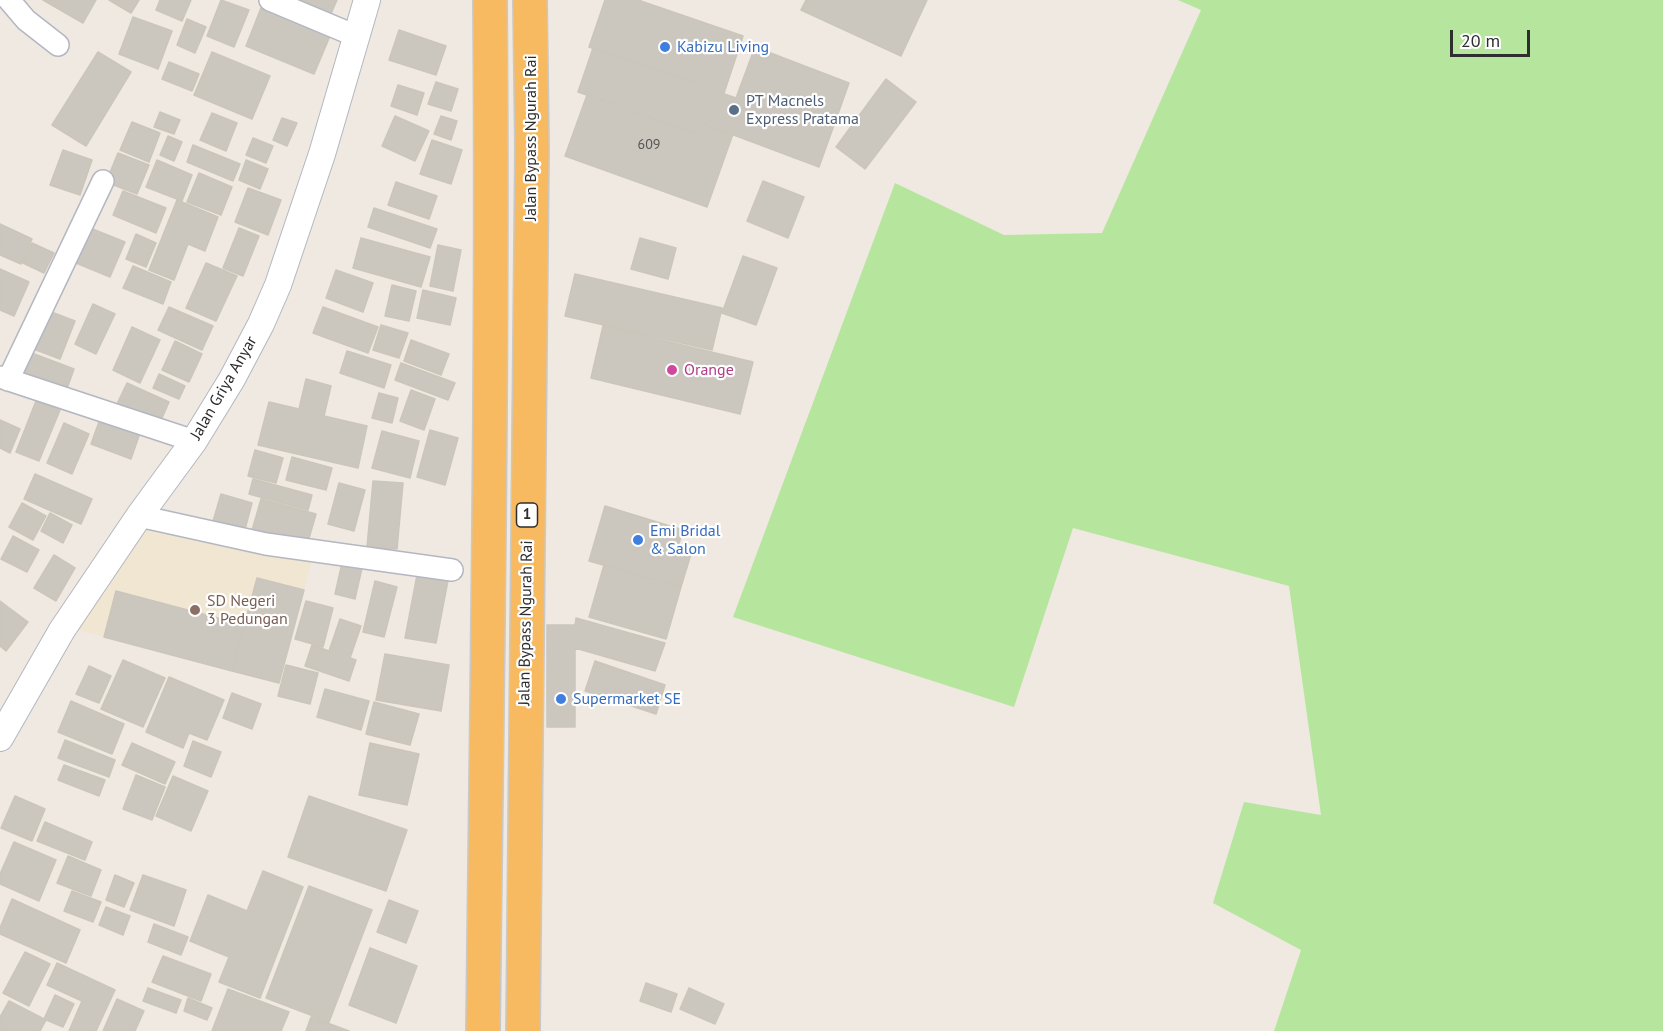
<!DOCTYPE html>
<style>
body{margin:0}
#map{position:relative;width:1663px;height:1031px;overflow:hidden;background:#efe9e1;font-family:"PT Sans",sans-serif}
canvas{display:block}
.scale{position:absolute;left:1450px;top:30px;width:80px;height:27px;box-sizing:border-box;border:3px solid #2e2e2e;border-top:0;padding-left:8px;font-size:18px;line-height:21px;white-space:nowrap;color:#2e2e2e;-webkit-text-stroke:4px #fff;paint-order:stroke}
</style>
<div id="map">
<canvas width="1663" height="1031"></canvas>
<div class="scale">20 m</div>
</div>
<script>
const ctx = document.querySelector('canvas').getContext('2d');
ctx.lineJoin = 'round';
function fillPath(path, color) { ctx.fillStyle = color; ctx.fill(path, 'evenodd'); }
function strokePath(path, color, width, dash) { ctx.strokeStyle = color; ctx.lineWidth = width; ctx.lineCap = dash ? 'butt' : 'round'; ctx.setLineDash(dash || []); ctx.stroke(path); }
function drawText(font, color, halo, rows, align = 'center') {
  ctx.font = font + ' "PT Sans",sans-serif'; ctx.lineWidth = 4.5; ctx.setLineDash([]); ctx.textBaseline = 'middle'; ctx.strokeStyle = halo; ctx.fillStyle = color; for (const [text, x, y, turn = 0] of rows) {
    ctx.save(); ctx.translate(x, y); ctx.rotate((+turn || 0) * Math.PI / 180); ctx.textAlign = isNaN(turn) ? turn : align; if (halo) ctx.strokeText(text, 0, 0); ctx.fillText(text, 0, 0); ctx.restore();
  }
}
fillPath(new Path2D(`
 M145,529L312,559L279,683L78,630Z`), '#f0e6d1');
fillPath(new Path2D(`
 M1178,0H1663V1031H1274L1301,950L1213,903L1244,802L1321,815L1289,586L1073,528L1014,707L733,617L895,183L1004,235L1102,233L1201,10Z`), '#b6e59e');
const building = new Path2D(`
 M43,0H96L83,23Z
 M109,0H139L131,13Z
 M160,0H191L182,21L156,10Z
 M221,0L249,10L234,47L207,36Z
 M292,0H337L330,16Z
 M605,0H638L743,36L724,93L589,47Z
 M806,0H927L901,56L801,10Z
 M261,8L330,36L314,74L246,46Z
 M133,17L172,31L158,69L119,54Z
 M187,19L206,27L195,53L177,45Z
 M399,30L446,46L436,75L389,60Z
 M755,47L849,83L819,167L699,122L695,133L578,92L593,48L736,98Z
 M98,52L131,72L86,146L52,125Z
 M212,52L270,76L252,119L194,95Z
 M169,62L199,74L192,91L162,79Z
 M886,79L916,102L865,169L836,147Z
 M436,82L458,89L451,111L428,104Z
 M398,85L424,93L417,115L391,106Z
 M587,95L695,133L699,122L733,134L707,207L565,156Z
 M160,112L180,120L174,134L154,127Z
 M212,113L237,123L226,151L200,140Z
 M395,116L429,131L415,161L382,146Z
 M441,116L457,121L451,140L434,134Z
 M282,118L297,123L287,146L273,140Z
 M132,122L160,133L149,162L120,150Z
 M168,136L182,142L174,161L160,155Z
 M253,138L273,146L266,163L246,155Z
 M432,140L462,150L451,184L420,174Z
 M193,145L240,164L233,181L187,162Z
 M63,150L92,160L80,195L50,185Z
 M118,153L149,165L137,194L106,182Z
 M157,160L192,175L182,201L146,187Z
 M246,160L268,169L260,189L239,180Z
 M199,173L232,187L221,215L187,202Z
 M763,181L804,197L788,238L747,221Z
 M396,182L437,196L429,219L388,205Z
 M248,188L281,200L268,235L235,222Z
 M123,191L166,208L156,233L113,215Z
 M177,200L218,217L205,251L188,244L174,280L149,270Z
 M374,208L437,229L430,248L368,227Z
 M0,224L32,239L21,264L0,255Z
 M90,228L125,242L110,277L76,263Z
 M239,228L259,236L243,276L223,268Z
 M136,234L156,243L146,267L126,259Z
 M361,238L430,257L421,287L353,268Z
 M640,238L676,248L668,279L631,269Z
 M32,243L54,253L44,273L23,263Z
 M438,245L461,250L453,291L430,286Z
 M743,256L777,268L756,325L722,313Z
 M206,263L237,276L216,321L186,308Z
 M133,266L171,282L163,304L123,288Z
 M0,269L29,282L14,316L0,310Z
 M336,270L373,283L363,312L326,298Z
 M575,274L722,308L712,350L565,316Z
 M392,285L416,291L409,321L385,316Z
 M423,290L456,298L450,325L417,318Z
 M93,304L115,314L96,354L75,344Z
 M169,307L213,326L202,350L158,330Z
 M323,307L378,327L368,353L313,333Z
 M46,310L75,321L60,359L31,348Z
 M381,325L408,333L399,358L373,350Z
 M603,326L753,362L740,414L591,378Z
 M132,327L160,340L140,383L113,370Z
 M411,340L449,354L441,375L404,361Z
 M175,341L202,354L189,382L162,370Z
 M347,351L391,365L384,388L340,373Z
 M29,352L74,369L64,397L19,380Z
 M401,363L455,383L448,400L395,380Z
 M159,374L185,386L179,399L153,388Z
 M306,379L331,386L324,416L367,426L358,468L258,445L269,402L299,409Z
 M127,383L169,402L159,425L116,406Z
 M411,390L435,399L424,430L400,421Z
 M379,393L398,398L392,423L372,418Z
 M36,401L60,410L39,461L16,452Z
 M100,419L140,433L131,459L91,444Z
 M0,420L20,429L10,453L0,448Z
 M64,423L89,434L72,474L47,463Z
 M430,430L458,438L445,485L417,477Z
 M382,431L419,441L410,478L372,468Z
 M255,450L283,458L276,483L248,476Z
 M292,457L332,468L326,490L286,480Z
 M35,474L92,499L81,524L24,499Z
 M253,479L312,495L308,510L249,494Z
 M373,481L403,483L397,549L367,547Z
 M339,483L365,490L354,531L328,524Z
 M221,494L252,503L243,537L211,528Z
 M261,499L316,514L306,549L251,534Z
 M22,503L46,516L33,540L9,527Z
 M605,506L683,530L677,550L691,554L681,587L589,561Z
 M50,513L72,525L63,543L41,531Z
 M13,536L39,550L27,572L1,559Z
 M54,555L75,568L56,601L34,588Z
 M342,563L362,568L355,599L335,594Z
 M604,565L681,587L666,639L589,617Z
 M418,570L449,575L436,643L405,638Z
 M257,578L304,590L279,683L232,671Z
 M375,581L397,587L384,637L363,632Z
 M116,591L244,625L232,671L104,637Z
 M0,601L28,622L6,651L0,646Z
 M306,601L333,608L323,647L295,639Z
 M576,618L665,643L655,671L575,648V727H547V625H575Z
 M340,619L361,626L350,658L356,660L349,681L305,666L312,645L329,651Z
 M385,654L449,665L441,711L376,700Z
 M123,660L165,678L143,727L101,709Z
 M595,661L665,685L656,714L585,691Z
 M286,665L318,673L310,704L278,696Z
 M89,666L111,676L99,703L76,694Z
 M169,677L224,700L207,740L189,733L183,748L146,732Z
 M325,689L369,701L361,730L317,717Z
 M232,693L261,704L252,729L223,718Z
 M71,701L124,724L112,754L58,732Z
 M374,702L419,714L410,745L366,734Z
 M65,740L115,760L109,777L58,758Z
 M193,741L221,752L211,777L184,766Z
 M132,743L175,762L165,784L122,765Z
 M370,743L419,754L407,805L359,795Z
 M64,765L105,780L99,796L58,780Z
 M136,775L165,787L152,820L123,809Z
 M173,776L208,791L191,831L156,816Z
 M15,796L45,809L32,841L1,828Z
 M309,796L407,830L386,891L288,857Z
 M45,822L92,842L85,860L37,841Z
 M14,842L56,860L39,901L0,884V874Z
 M68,856L101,870L91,896L57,883Z
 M263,871L303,887L260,998L219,982L229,957L190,941L208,895L247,911Z
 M115,875L134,883L124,907L106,900Z
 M143,875L186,890L174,926L130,910Z
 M309,886L372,910L329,1022L266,998Z
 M72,891L101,902L93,922L64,911Z
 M12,899L80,930L66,963L0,934V928Z
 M389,900L418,911L406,943L377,932Z
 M106,907L130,916L123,935L99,925Z
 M154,924L188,937L181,955L148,942Z
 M370,948L417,966L396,1023L349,1005Z
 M25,952L50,964L29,1006L3,993Z
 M163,956L211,974L201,1001L152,982Z
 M57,963L115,990L96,1031H69L82,1001L47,985Z
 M646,983L677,994L671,1012L640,1001Z
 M148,988L181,1000L176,1013L143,1001Z
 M689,988L724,1004L715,1024L680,1009Z
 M228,989L289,1012L281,1031H212Z
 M55,995L74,1004L63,1027L44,1019Z
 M188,998L212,1008L207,1020L184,1011Z
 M117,999L144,1011L135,1031H103Z
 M9,1001L46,1020L40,1031H0V1017Z
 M311,1017L349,1031H306Z`);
fillPath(building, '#cbc7bf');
strokePath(building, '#cbc5ba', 1.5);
const minor = new Path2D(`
 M9,0L26,20L58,45
 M270,0L356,36
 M0,377L194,441
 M8,380L103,181
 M139,516L266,544L452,570`);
const tertiary = new Path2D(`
 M0,738L62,630L139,516L194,441L232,379L261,324L278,285L322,154L367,0`);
const trunk = new Path2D(`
 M483,1031C487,687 493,344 490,0
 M523,1031L532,149L530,0`);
strokePath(minor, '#b4b7c1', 24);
strokePath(tertiary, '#b4b7c1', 28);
strokePath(trunk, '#c9c9c9', 36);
strokePath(minor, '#fff', 21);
strokePath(tertiary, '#fff', 26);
strokePath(trunk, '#f8ba60', 33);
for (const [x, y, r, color] of [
 [665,47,6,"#3f7fe0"],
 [734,110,6,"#5c6f8a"],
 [672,370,6,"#d1479c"],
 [638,540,6,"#3f7fe0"],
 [195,610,6,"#8d6e63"],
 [561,699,6,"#3f7fe0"]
]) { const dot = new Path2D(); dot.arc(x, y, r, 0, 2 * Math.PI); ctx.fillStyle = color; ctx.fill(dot); strokePath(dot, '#fff', 2); }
drawText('14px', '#555452', null, [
 ["609",649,145]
]);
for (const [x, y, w] of [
 [527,515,21]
]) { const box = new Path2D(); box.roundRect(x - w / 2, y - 12, w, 24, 4.5); ctx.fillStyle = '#fff'; ctx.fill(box); strokePath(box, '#2e2e2e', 1.5); }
drawText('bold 15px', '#2e2e2e', null, [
 ["1",527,515]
]);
drawText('16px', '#366cbe', '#fff', [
 ["Kabizu Living",677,47],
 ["Emi Bridal",650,531],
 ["& Salon",650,549],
 ["Supermarket SE",573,699]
], 'left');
drawText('16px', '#4e5e75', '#fff', [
 ["PT Macnels",746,101],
 ["Express Pratama",746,119]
], 'left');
drawText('16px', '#2e2e2e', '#fff', [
 ["Jalan Bypass Ngurah Rai",531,138,-90],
 ["Jalan Griya Anyar",224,388,-60],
 ["Jalan Bypass Ngurah Rai",526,623,-89]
]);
drawText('16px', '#b23c85', '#fff', [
 ["Orange",684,370]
], 'left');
drawText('16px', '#785e54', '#fff', [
 ["SD Negeri",207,601],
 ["3 Pedungan",207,619]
], 'left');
</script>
